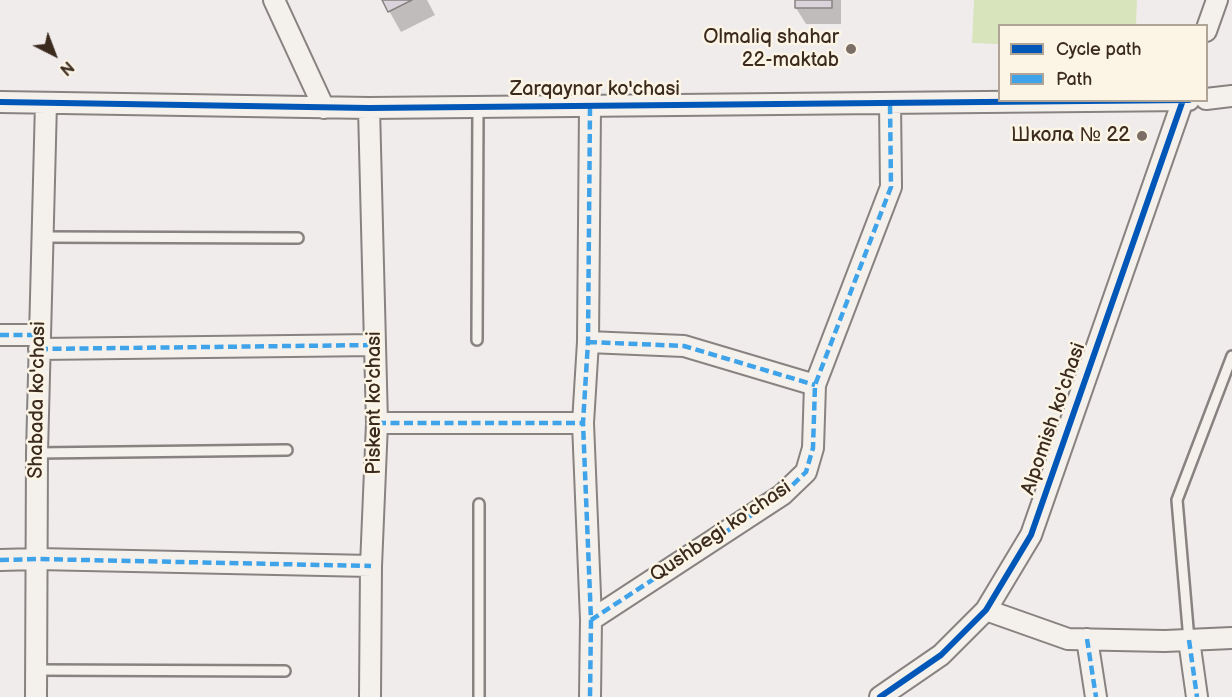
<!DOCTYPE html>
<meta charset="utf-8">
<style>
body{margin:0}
#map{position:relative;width:1232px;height:697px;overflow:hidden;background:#f0ecec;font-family:"Balsamiq Sans",sans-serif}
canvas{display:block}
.legend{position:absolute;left:998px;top:24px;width:210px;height:78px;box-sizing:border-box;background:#fcf5e5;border:2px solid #afa495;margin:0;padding:8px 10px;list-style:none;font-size:18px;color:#3b2a1e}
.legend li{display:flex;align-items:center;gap:12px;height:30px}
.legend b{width:30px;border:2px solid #afa495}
.north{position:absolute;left:24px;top:24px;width:60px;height:60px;-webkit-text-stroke:4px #fcf5e5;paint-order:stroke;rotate:138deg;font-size:16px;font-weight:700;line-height:24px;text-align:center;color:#3b2a1e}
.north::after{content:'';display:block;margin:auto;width:21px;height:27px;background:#3b2a1e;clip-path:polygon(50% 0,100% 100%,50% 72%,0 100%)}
</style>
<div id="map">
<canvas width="1232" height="697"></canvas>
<ul class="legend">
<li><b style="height:8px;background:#0057b8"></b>Cycle path</li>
<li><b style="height:8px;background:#3fa3ea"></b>Path</li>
</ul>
<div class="north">N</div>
</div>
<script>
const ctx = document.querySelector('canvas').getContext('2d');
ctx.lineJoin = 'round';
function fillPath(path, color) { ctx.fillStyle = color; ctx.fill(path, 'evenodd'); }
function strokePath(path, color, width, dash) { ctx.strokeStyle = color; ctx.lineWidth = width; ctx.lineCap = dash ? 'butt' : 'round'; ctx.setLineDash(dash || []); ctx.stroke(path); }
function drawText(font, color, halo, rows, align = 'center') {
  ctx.font = font + ' "Balsamiq Sans",sans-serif'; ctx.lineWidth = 5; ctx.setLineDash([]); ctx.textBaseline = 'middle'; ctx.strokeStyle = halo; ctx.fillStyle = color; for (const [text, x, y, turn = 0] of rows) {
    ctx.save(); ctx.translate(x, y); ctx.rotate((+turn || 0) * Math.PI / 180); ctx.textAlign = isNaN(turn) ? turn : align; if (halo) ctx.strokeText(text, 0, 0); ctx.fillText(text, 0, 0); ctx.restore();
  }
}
fillPath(new Path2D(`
 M974,0H1137L1136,25L1000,26L999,44L972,43Z`), '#d7e4bc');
fillPath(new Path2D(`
 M383,0H427L435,15L401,32Z
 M796,0H841V24H806L796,8Z`), '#0003');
const building = new Path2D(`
 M382,0H412L388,12Z
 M795,0H832V8H795Z`);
fillPath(building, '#d9d4db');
strokePath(building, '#888280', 1.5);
const lane = new Path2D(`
 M42,237L298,238
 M477,340L478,107
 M37,453L287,450
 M1189,640L1177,500L1232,356
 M36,670L285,671
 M479,697V504`);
const street = new Path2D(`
 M274,0L324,108
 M1206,31L1217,0
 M1206,99L1232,96
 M0,102L369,108L1189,100
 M590,107L588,342L583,423L591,620L590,697
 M369,108L377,423L371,566L370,697
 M0,335H39
 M588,342L684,346L815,385
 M39,349L375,345
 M377,423H583
 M0,560L37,559L371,566
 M986,610L1068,639L1165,641L1232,638
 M591,620L782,495L806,472L813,448L815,385L891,187L890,103
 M1087,639L1096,697
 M1189,640L1197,697
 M36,697L37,453L46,103
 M880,697L941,655L986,610L1031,535L1183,100`);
strokePath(lane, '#888280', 14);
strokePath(street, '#888280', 24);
strokePath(lane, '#f4f1ec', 9);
strokePath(street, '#f4f1ec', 20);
strokePath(new Path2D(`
 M590,107L588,342L583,423L591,620L590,697
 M0,335H39
 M588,342L684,346L815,385
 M39,349L375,345
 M377,423H583
 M0,560L37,559L371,566
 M591,620L782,495L806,472L813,448L815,385L891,187L890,103
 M1087,639L1096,697
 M1189,640L1197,697`), '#3fa3ea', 4.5, [9, 4.5]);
strokePath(new Path2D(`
 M0,102L369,108L1189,100
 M880,697L941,655L986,610L1031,535L1183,100`), '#0057b8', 6);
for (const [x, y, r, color] of [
 [851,49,6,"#7a6e66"],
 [1142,136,6,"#7a6e66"]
]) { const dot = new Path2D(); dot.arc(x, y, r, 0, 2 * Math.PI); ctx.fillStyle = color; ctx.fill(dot); strokePath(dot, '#fcf5e5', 2); }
drawText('20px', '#3b2a1e', '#fcf5e5', [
 ["Olmaliq shahar",839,38],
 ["22-maktab",839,61],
 ["Школа № 22",1130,136]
], 'right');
drawText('20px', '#3b2a1e', '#fcf5e5', [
 ["Zarqaynar ko'chasi",595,90],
 ["Shabada ko'chasi",38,400,-89],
 ["Piskent ko'chasi",375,403,-90],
 ["Alpomish ko'chasi",1054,419,-71],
 ["Qushbegi ko'chasi",721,532,-34]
]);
</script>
